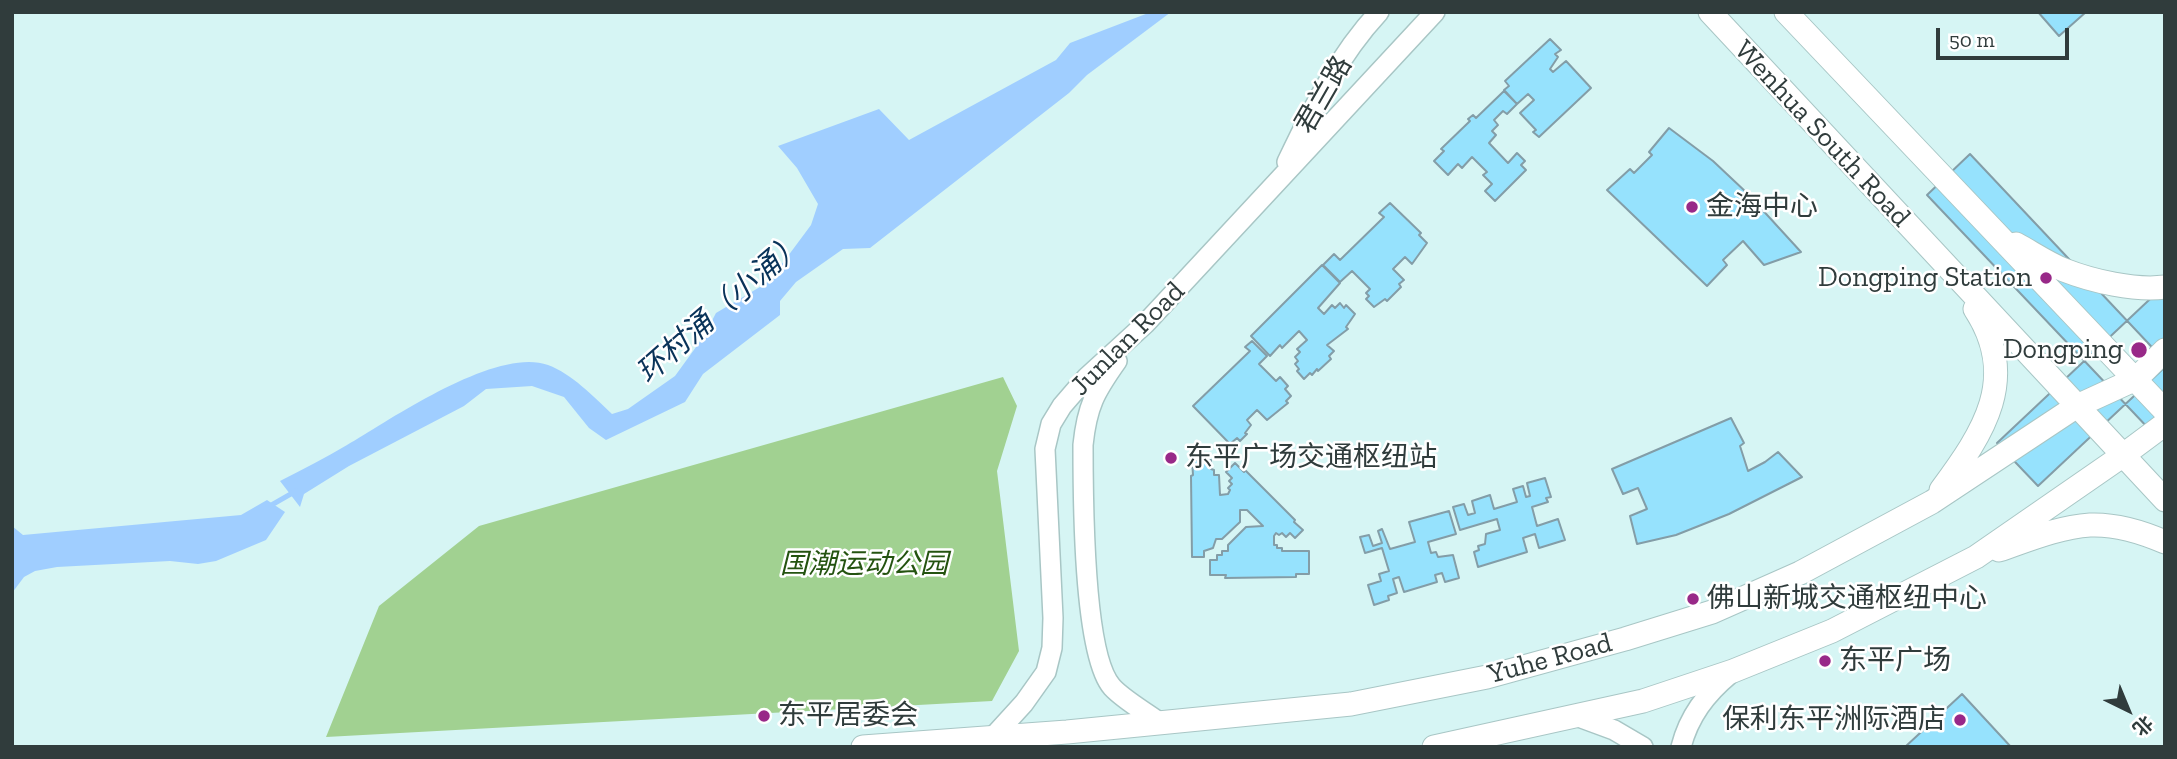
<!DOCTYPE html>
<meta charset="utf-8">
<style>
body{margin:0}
#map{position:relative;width:2177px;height:759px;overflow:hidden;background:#d6f5f4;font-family:"Zilla Slab","Noto Sans SC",serif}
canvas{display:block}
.frame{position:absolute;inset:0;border:14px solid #303c3c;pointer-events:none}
.north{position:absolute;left:2093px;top:675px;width:70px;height:70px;-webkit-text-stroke:5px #fff;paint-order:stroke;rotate:137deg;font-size:19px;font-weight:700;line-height:28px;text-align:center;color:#303c3c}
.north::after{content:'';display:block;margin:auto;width:24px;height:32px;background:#303c3c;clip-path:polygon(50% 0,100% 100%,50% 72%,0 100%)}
.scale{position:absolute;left:1936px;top:28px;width:133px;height:32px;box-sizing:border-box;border:4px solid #303c3c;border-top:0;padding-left:9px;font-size:21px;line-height:24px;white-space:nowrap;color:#303c3c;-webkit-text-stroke:5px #fff;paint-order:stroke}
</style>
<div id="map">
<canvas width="2177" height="759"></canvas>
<div class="frame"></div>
<div class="north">北</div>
<div class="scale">50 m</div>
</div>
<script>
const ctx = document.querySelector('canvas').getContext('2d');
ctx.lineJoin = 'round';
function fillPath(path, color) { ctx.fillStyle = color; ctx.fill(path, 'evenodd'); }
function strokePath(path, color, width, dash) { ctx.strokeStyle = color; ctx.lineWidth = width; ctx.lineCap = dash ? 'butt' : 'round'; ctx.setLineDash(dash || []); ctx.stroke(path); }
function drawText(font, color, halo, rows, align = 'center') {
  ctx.font = font + ' "Zilla Slab","Noto Sans SC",serif'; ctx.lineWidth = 5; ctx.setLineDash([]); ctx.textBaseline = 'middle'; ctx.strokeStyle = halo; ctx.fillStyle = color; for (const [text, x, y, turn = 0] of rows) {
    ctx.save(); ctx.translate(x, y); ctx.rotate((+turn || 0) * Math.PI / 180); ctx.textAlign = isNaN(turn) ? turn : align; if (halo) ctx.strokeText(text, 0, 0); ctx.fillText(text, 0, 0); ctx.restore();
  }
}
fillPath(new Path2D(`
 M1003,377L1017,406L997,471L1019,651L992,701L326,737L379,606L479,526Z`), '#a1d191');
fillPath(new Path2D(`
 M1151,12H1171L1087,75L1069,93L870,248L843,249L796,282L780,301V315L703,374L685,402L606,440L589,428L564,397L532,386L486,389L464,406L349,466L304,494L300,507L280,481C303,469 325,458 347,445C391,419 497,346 548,365C572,374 593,396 612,414L628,409L675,376L704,336L716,313L765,284L785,260L811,225L818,204L797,168L778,146L879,109L909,140L1056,60L1070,43Z
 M267,500L285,512L266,540L216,561L198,564L170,561L57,567L35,571L24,577L12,593V526L23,535L241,515Z`), '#a0ceff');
strokePath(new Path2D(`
 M268,507L296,491`), '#a0ceff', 5);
const building = new Path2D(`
 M2038,12H2086L2059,36Z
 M1550,39L1561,50L1555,54L1558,57L1550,69L1553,72L1566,61L1591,88L1539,137L1533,132L1536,130L1520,113L1534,100L1528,94L1517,104L1504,90L1509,86L1505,81Z
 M1504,91L1517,104L1507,114L1503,111L1494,120L1498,125L1492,131L1496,135L1489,143L1508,163L1517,153L1525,161L1521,165L1526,170L1495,201L1485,191L1492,184L1483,175L1487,172L1472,157L1462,168L1458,164L1448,175L1434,161L1444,151L1441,149L1470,121L1468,119L1473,115L1476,118Z
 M1669,128L1713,161L1747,193L1801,252L1764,265L1743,241L1723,260L1727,265L1707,286L1607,190L1630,169L1634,173L1652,155L1649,152Z
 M1970,154L2165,361V416L2150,430L1927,195Z
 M1390,203L1421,233L1419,235L1427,243L1412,264L1405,257L1393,269L1404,280L1399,284L1401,287L1387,301L1385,299L1374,307L1366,299L1369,296L1366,293L1370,289L1352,271L1340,282L1323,265L1334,254L1340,260L1384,217L1379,213Z
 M1322,265L1340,283L1318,308L1324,314L1332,305L1335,308L1340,303L1344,308L1346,305L1355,314L1346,327L1348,329L1327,345L1334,351L1329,356L1331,359L1318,371L1317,369L1312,375L1310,373L1304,379L1297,371L1299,369L1295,364L1298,361L1295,357L1300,352L1297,349L1307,340L1299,331L1282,348L1280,345L1270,356L1251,336Z
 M2165,285V367L2038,486L1997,443Z
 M1252,341L1267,356L1259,364L1276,381L1280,377L1288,386L1285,389L1291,396L1286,401L1288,403L1267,420L1257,410L1247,420L1251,425L1245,433L1247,434L1240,441L1237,438L1230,444L1193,406L1250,351L1245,347Z
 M1731,418L1744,443L1740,446L1748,471L1765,462L1778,452L1802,477L1729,514L1676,535L1637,544L1630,516L1647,509L1638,488L1623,494L1612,469Z
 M1192,460H1211V469L1214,470V475H1219L1220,495L1228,494L1230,490L1228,488L1232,484L1229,481L1232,478L1226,472L1235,463L1244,472L1245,470L1295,520L1294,522L1303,530L1295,538L1290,533L1286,537L1282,533L1279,535L1276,533L1274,536V545H1277V548H1282V551H1309V574H1296V577L1225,578L1226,575H1210V560H1217V555H1222V551H1228V545L1246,527L1263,526L1247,510H1240V522L1222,539H1216L1213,548L1204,551V557H1192L1191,476L1193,475Z
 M1545,478L1551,497L1546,498L1548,502L1532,507L1537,526L1558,519L1565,540L1539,548L1535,534L1523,538L1527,552L1478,567L1474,552L1479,550L1478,546L1485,544L1486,534L1500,530L1497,519L1460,530L1453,507L1464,504L1468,515L1475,513L1472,501L1490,495L1494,509L1517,502L1513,489L1523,486L1526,497L1530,496L1527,483Z
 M1449,511L1456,534L1428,542L1431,553L1436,552L1438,557L1453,555L1459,578L1445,582L1442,573L1435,575L1437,582L1404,592L1399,577L1393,579L1397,593L1388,596L1389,600L1374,605L1368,585L1381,581L1379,574L1389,571L1382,548L1365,553L1360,537L1369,535L1373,546L1382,543L1378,531L1382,529L1390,549L1415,542L1409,522Z
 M1962,694L2011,747H1905Z`);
fillPath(building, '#96e2fd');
strokePath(building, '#839da7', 2);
const minor = new Path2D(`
 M1287,162C1313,108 1338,56 1379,12
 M1117,361C1095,392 1087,406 1083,445C1083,493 1083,654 1112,687C1124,700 1144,711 1159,722
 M1576,716L1614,730L1643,747
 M993,737L1024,703L1046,672L1052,648L1053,618L1045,449L1051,424L1062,406L1087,377L1145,324L1435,12
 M1681,747C1689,716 1706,694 1730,674`);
const major = new Path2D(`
 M1710,12L2165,500
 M1786,12L2165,411
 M2016,244C2031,252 2047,263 2064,270C2092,281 2135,291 2165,287
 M1941,490C1984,432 2020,378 1975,309
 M1999,550C2028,540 2059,527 2090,525C2114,524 2142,532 2165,542
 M863,747L1067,732L1351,704L1487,677L1625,639L1712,612L1800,573L1932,502L2077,406L2136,379L2165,350
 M1434,747L1643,701L1733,671L1832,631L1976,557L2122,456L2165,424`);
strokePath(minor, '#a8c6c5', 22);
strokePath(major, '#a8c6c5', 25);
strokePath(minor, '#fff', 19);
strokePath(major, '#fff', 23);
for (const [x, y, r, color] of [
 [1692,207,7,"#982988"],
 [2046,278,7,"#982988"],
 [2139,350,9,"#982988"],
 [1171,458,7,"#982988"],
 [1693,599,7,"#982988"],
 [1825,661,7,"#982988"],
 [764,716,7,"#982988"],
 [1960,720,7,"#982988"]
]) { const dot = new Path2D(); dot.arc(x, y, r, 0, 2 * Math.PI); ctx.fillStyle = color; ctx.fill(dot); strokePath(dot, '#fff', 2.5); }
drawText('28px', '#303c3c', '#fff', [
 ["君兰路",1324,95,-60],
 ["Wenhua South Road",1822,134,47],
 ["Junlan Road",1128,339,-45],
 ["Yuhe Road",1550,659,-15]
]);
drawText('28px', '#303c3c', '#fff', [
 ["金海中心",1706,207],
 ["Dongping Station",2032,278,"right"],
 ["Dongping",2123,350,"right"],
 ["东平广场交通枢纽站",1185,458],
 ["佛山新城交通枢纽中心",1707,599],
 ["东平广场",1839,661],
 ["东平居委会",778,716],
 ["保利东平洲际酒店",1946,720,"right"]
], 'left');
drawText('italic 28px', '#245310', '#fff', [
 ["国潮运动公园",864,565]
]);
drawText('italic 30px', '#093359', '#fff', [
 ["环村涌（小涌）",721,309,-41]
]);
</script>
